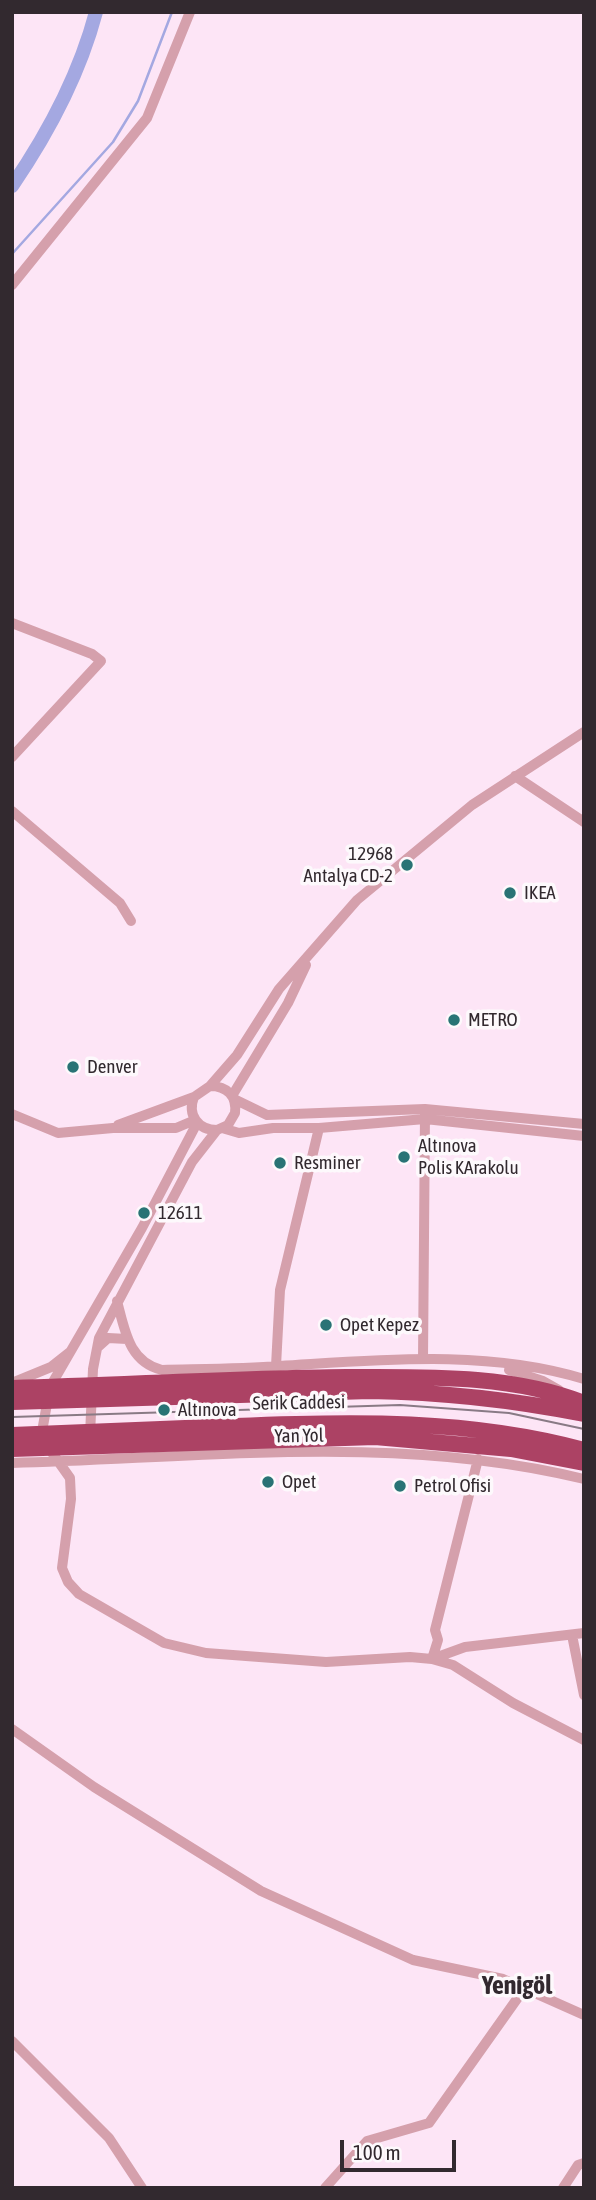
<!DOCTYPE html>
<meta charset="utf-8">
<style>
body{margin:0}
#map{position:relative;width:596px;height:2200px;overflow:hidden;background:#fde5f6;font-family:"Asap Condensed",sans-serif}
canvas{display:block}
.frame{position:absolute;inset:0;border:14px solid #32292f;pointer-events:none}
.scale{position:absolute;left:340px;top:2140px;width:116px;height:32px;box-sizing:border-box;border:4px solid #32292f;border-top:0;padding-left:9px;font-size:21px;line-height:24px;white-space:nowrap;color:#32292f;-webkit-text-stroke:5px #fdf9fc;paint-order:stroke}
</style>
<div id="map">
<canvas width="596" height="2200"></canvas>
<div class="frame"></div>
<div class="scale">100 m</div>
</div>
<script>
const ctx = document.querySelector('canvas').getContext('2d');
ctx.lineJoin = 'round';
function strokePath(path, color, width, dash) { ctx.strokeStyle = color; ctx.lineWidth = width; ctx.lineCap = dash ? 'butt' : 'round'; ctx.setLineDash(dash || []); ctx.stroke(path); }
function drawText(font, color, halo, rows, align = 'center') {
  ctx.font = font + ' "Asap Condensed",sans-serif'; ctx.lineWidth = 7; ctx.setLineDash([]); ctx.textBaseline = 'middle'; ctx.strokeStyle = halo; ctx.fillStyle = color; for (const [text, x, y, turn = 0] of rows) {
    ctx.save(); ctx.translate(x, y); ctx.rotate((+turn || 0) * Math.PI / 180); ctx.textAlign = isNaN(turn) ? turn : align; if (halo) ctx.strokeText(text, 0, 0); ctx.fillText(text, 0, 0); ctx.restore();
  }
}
strokePath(new Path2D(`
 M12,254L113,142L138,101L172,12`), '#a4a8e1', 2.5);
strokePath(new Path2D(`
 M12,186C49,132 79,76 96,12`), '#a4a8e1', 14);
strokePath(new Path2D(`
 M12,285L147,118L190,12
 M12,623L92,654L101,661L12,757
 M515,776L584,822
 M12,811L120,903L131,921
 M232,1096L288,1003L306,965
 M234,1099L267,1115L425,1109L584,1124
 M12,1114L58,1133L113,1128H176L195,1120
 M197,1123L142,1228L50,1387L43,1426L48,1447L70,1478L71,1499L62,1568L68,1582L79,1594L164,1643L206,1653L326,1662L410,1657L432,1659L453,1665L513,1703L584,1740
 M118,1125L194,1097
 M222,1128L239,1133L273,1128H319L425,1119L584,1136
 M217,1130C198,1130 187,1115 194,1097L210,1086L237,1055L279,989L357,900L472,805L584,732
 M117,1301C125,1331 129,1362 162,1370C201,1369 241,1369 280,1366C380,1360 486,1349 584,1379
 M98,1347L108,1338L127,1339
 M423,1359L425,1113
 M276,1366L280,1290L319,1128
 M509,1370L543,1381L559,1390
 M12,1383L51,1367L70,1352
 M90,1435L93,1369L99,1338L192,1162L217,1130L228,1125L235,1113C237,1096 227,1086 210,1086
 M12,1463C202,1458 398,1433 584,1479
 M572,1635L584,1695
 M432,1659L438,1640L435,1630L478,1459
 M432,1659L465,1647L584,1633
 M12,1729L94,1787L261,1891L413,1960L503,1979L584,2015
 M12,2041L109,2138L142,2188
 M325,2188L367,2141L429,2123L524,1989
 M563,2188L578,2165L584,2163`), '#d5a0ac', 10);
strokePath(new Path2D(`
 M12,1388C124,1385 235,1378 347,1377C424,1377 511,1374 584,1403
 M12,1402L370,1391C442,1392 513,1400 584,1414
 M12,1435C87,1432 161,1429 235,1426C352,1421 470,1419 584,1450
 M12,1449L375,1437L511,1449L584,1463`), '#ac4264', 16);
strokePath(new Path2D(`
 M12,1417L400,1405L509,1413L584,1429`), '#897a85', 2);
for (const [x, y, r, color] of [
 [407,865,7,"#297375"],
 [510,893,7,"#297375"],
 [454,1020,7,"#297375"],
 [73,1067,7,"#297375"],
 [404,1157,7,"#297375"],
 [280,1163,7,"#297375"],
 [144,1213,7,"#297375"],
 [326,1325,7,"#297375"],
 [164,1410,7,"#297375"],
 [268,1482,7,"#297375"],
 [400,1486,7,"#297375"]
]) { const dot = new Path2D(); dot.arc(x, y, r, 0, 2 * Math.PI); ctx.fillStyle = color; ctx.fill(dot); strokePath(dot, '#fdf9fc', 2.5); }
drawText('19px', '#32292f', '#fdf9fc', [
 ["12968",393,854,"right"],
 ["Antalya CD-2",393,876,"right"],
 ["IKEA",524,893],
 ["METRO",468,1020],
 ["Denver",87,1067],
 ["Altınova",418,1146],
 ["Polis KArakolu",418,1168],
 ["Resminer",294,1163],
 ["12611",158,1213],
 ["Opet Kepez",340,1325],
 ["Altınova",178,1410],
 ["Opet",282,1482],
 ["Petrol Ofisi",414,1486]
], 'left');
drawText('19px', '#32292f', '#fdf9fc', [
 ["Serik Caddesi",299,1403,-1],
 ["Yan Yol",299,1436,-1]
]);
drawText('bold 26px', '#32292f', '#fdf9fc', [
 ["Yenigöl",517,1986]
]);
</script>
